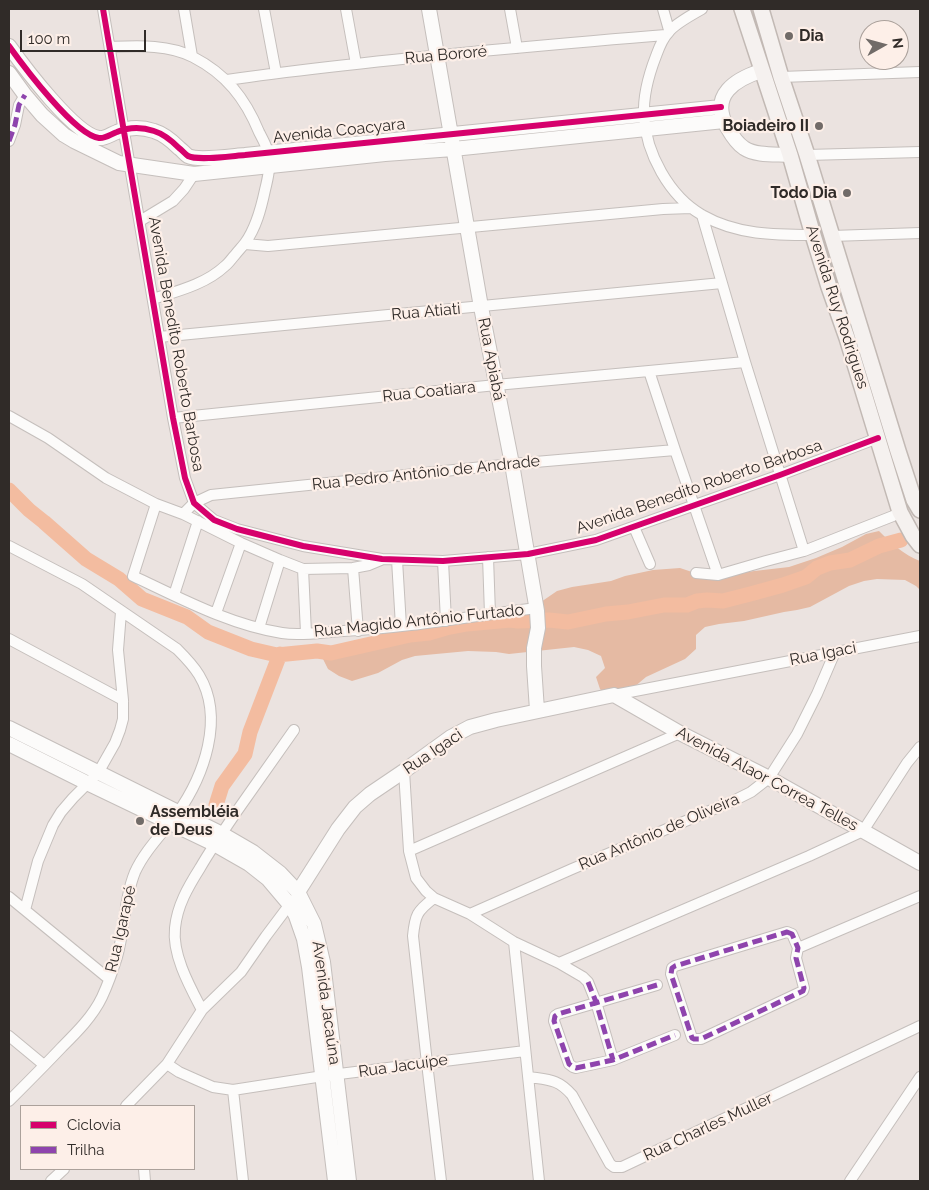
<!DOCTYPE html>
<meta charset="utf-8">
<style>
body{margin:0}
#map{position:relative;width:929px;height:1190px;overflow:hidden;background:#ebe3e0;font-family:Raleway,sans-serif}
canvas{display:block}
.frame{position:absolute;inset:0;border:10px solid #302b28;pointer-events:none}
.legend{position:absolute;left:20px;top:1105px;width:175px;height:65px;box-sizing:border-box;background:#fdefe8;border:1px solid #aba19b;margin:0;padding:6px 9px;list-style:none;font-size:15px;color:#302b28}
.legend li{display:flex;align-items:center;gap:10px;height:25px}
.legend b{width:25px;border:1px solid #aba19b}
.north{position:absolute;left:859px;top:20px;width:50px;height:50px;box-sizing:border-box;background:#fdefe8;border:1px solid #aba19b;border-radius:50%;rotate:83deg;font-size:14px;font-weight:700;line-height:20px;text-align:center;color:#302b28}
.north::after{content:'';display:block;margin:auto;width:18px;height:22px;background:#716b68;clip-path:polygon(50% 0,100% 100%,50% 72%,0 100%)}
.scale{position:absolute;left:20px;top:30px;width:126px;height:22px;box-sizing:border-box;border:2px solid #302b28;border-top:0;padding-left:6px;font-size:15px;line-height:18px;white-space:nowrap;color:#302b28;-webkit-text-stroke:4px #fdefe8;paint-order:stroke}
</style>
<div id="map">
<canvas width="929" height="1190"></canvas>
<div class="frame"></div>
<ul class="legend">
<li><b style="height:6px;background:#d6006c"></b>Ciclovia</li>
<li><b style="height:6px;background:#8e44ad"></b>Trilha</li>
</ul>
<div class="north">N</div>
<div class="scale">100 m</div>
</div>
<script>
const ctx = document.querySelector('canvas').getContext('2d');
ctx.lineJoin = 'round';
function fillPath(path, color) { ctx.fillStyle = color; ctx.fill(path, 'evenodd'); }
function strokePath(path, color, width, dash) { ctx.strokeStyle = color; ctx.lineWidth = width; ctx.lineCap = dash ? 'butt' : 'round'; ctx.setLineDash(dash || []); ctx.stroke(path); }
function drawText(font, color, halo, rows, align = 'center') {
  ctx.font = font + ' Raleway,sans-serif'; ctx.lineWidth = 4.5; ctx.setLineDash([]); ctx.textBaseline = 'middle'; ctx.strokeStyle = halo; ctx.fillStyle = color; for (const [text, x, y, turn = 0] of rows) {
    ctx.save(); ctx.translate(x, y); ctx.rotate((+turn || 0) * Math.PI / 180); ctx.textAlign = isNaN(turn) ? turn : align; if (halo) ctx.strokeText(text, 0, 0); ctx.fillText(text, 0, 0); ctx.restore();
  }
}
fillPath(new Path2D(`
 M879,531C891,543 904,555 920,561V590L916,586L905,580L877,579L864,581L849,586L810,607L797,610L784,612L744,621L719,624L705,627L696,635V649L685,659L646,677L633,688L609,699L600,689L596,677L605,668L601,656L588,650L574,647L509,654L496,652L468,651L415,656L402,660L378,673L352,681L339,676L328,669L322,657V654L412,632L427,630L456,624L522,615L557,591L572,587L611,581L625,576L653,570L680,568L692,572L720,575L789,567L816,558L842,547L866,534Z`), '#e5baa3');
strokePath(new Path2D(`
 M9,490L29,510L44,522L86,559L119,579L142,599L187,617L208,632L251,649L277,655L317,651L331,653L410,635L429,633L446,628L467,624L510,620L518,621L549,620L568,622L606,614L628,612L664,605H687L697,601L707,600L723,601L754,593L783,585L806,577L817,568L830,563L850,560L879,546L901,540
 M216,805L222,786L245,754L250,732L280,654`), '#f3bca0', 15);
const street = new Path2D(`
 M103,9L173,418L185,478L194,503L214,520L237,529L303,546L382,559L443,561L528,554L596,540L780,475L878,438
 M184,9L192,56
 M264,9L276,73
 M346,9L356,64
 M510,9L517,48
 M663,9L669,30
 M702,9C693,14 673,25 668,33C662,39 659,48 656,56C649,74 643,97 644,116C646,153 669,196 702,215C737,235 774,235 813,235
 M110,47C137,46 168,44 193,57C226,74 245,98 259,132C262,138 267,146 268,153C271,165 268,178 265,190C261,209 256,228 245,243C242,247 238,251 235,255C232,258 229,263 225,266C206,284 178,291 153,299
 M781,77L920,72
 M227,80C308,68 390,60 472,52C537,46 601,40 666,35
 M9,141L15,125L19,105L25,95
 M807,155L920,152
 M702,215L745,362L804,551
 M140,221L173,201L184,189L194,174
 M832,236L920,233
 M245,244L268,246L663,209L691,208
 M159,337L722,283
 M649,371L675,450L718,575
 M9,416L48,438L106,478L156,504L183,514L241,543L280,560L303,569L353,568L369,565L381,560
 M173,418L496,385L649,371L745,362
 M156,504L133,576C180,598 230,625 282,633C302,636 323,632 343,631C408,628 472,616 536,608
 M183,514L194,503L211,495L512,464L675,450
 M634,527L650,564
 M9,546L82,584L177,649C185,657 193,665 199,675C225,718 204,776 177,814C163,833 145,850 135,872C124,899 125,929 117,957C113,970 108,984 102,997C93,1016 77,1032 62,1047C45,1065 27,1083 9,1101
 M488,557L490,614
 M397,560L401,626
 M443,561L446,621
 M353,568L358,631
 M303,569L306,633
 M696,573L718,575L766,561L804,551L893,516L900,512
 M174,595L198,521
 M216,613L241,543
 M259,628L280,560
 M9,639L123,700
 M614,695L920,636
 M404,771L409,851L416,878L426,891L434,898L470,914L514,942L559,963L583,977L588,982L596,1002L613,1060
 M409,851L680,733
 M9,897L109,979
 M434,898C417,911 415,915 413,936L427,1063L441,1181
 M25,910L38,861L53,825L61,812L73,798L98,773L115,743L120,730L123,719V700L118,650L121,612
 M470,914L572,869L733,801L751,792L769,778L797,734L817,694L835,652
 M787,932L792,934L798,948L796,958L804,988L803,991L701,1039H694L692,1038L671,974L672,968L675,966Z
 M514,942L539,1181
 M798,948L920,896
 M559,963L809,856L863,831L907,763L920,747
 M657,985L558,1014L555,1016L554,1021L569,1064L573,1067L576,1068L613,1060L675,1035
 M202,1010C190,987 172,955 175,928C177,906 188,887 200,868C211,849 224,830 237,811C256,784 275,757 294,730
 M9,1036L44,1065
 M167,1064L179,1072L197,1080L213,1087L233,1090L323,1076L525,1051
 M529,1077C549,1080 558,1079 572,1095L610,1164L614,1167H622L920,1026
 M233,1090L243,1181
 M126,1106L167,1064L202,1010L241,972L266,936L293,900
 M144,1169L145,1181
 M51,1181L64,1169
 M850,1181L920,1077`);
const secondary = new Path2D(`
 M429,9L481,307L512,464L537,611L538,628L534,648V666L537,710
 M9,46C24,67 75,135 99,138C105,139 111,134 117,132C129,127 142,127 154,131C164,134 172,141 179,148C182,150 185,154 188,156C198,161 232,156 245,155L721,107
 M761,71C736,79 709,95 727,127C731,134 736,143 744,148C756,156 775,154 790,155
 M9,73L25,95L42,115L64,135L74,141L119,163L194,174L385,154L453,149L724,121
 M9,728L222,834L253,852L280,873L298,892L314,924L323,962L349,1181
 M9,744L87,783L214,844L249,864L268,879L290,905L296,916L304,939L309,967L335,1181
 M298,892L338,829L355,807L370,794L404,771L451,737L470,727L496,720L614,695L680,733L769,778L920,863`);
const primary = new Path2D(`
 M742,9L790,155L813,235L829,287L847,338L900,512L913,536L920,545
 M761,9L781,77L807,155L898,451L914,500L920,510`);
strokePath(street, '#c5bfbc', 12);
strokePath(secondary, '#c5bfbc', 16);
strokePath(primary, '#c2b9b4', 18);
strokePath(street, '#fcfbfa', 10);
strokePath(secondary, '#fcfbfa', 14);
strokePath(primary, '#f5f1ef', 15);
strokePath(new Path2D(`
 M9,141L15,125L19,105L25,95
 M787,932L792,934L798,948L796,958L804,988L803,991L701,1039H694L692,1038L671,974L672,968L675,966Z
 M588,982L596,1002L613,1060
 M657,985L558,1014L555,1016L554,1021L569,1064L573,1067L576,1068L613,1060L675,1035`), '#8e44ad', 5, [10, 5]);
strokePath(new Path2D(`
 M103,9L173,418L185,478L194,503L214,520L237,529L303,546L382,559L443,561L528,554L596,540L780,475L878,438
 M9,46C24,67 75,135 99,138C105,139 111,134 117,132C129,127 142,127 154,131C164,134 172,141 179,148C182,150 185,154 188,156C198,161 232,156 245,155L721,107`), '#d6006c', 6);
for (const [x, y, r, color] of [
 [789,36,5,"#716b68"],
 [819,126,5,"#716b68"],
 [847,193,5,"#716b68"],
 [140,821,5,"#716b68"]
]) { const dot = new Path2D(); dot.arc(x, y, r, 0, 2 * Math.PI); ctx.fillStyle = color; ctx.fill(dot); strokePath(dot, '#fdefe8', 2); }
drawText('bold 16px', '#302b28', '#fdefe8', [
 ["Dia",799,36],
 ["Boiadeiro II",809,126,"right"],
 ["Todo Dia",837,193,"right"],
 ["Assembléia",150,812],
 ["de Deus",150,830]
], 'left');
drawText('16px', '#302b28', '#fdefe8', [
 ["Rua Bororé",446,55,-5],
 ["Avenida Coacyara",339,131,-6],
 ["Avenida Ruy Rodrigues",837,307,72],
 ["Rua Atiati",426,312,-5],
 ["Avenida Benedito Roberto Barbosa",176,344,80],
 ["Rua Apiabá",491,359,79],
 ["Rua Coatiara",429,392,-6],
 ["Rua Pedro Antônio de Andrade",426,473,-6],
 ["Avenida Benedito Roberto Barbosa",699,487,-19],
 ["Rua Magido Antônio Furtado",419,621,-6],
 ["Rua Igaci",823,654,-11],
 ["Rua Igaci",433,752,-34],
 ["Avenida Alaor Correa Telles",767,779,28],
 ["Rua Antônio de Oliveira",659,832,-23],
 ["Rua Igarapé",121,929,-77],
 ["Avenida Jacaúna",326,1003,82],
 ["Rua Jacuípe",403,1066,-8],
 ["Rua Charles Muller",708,1127,-25]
]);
</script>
